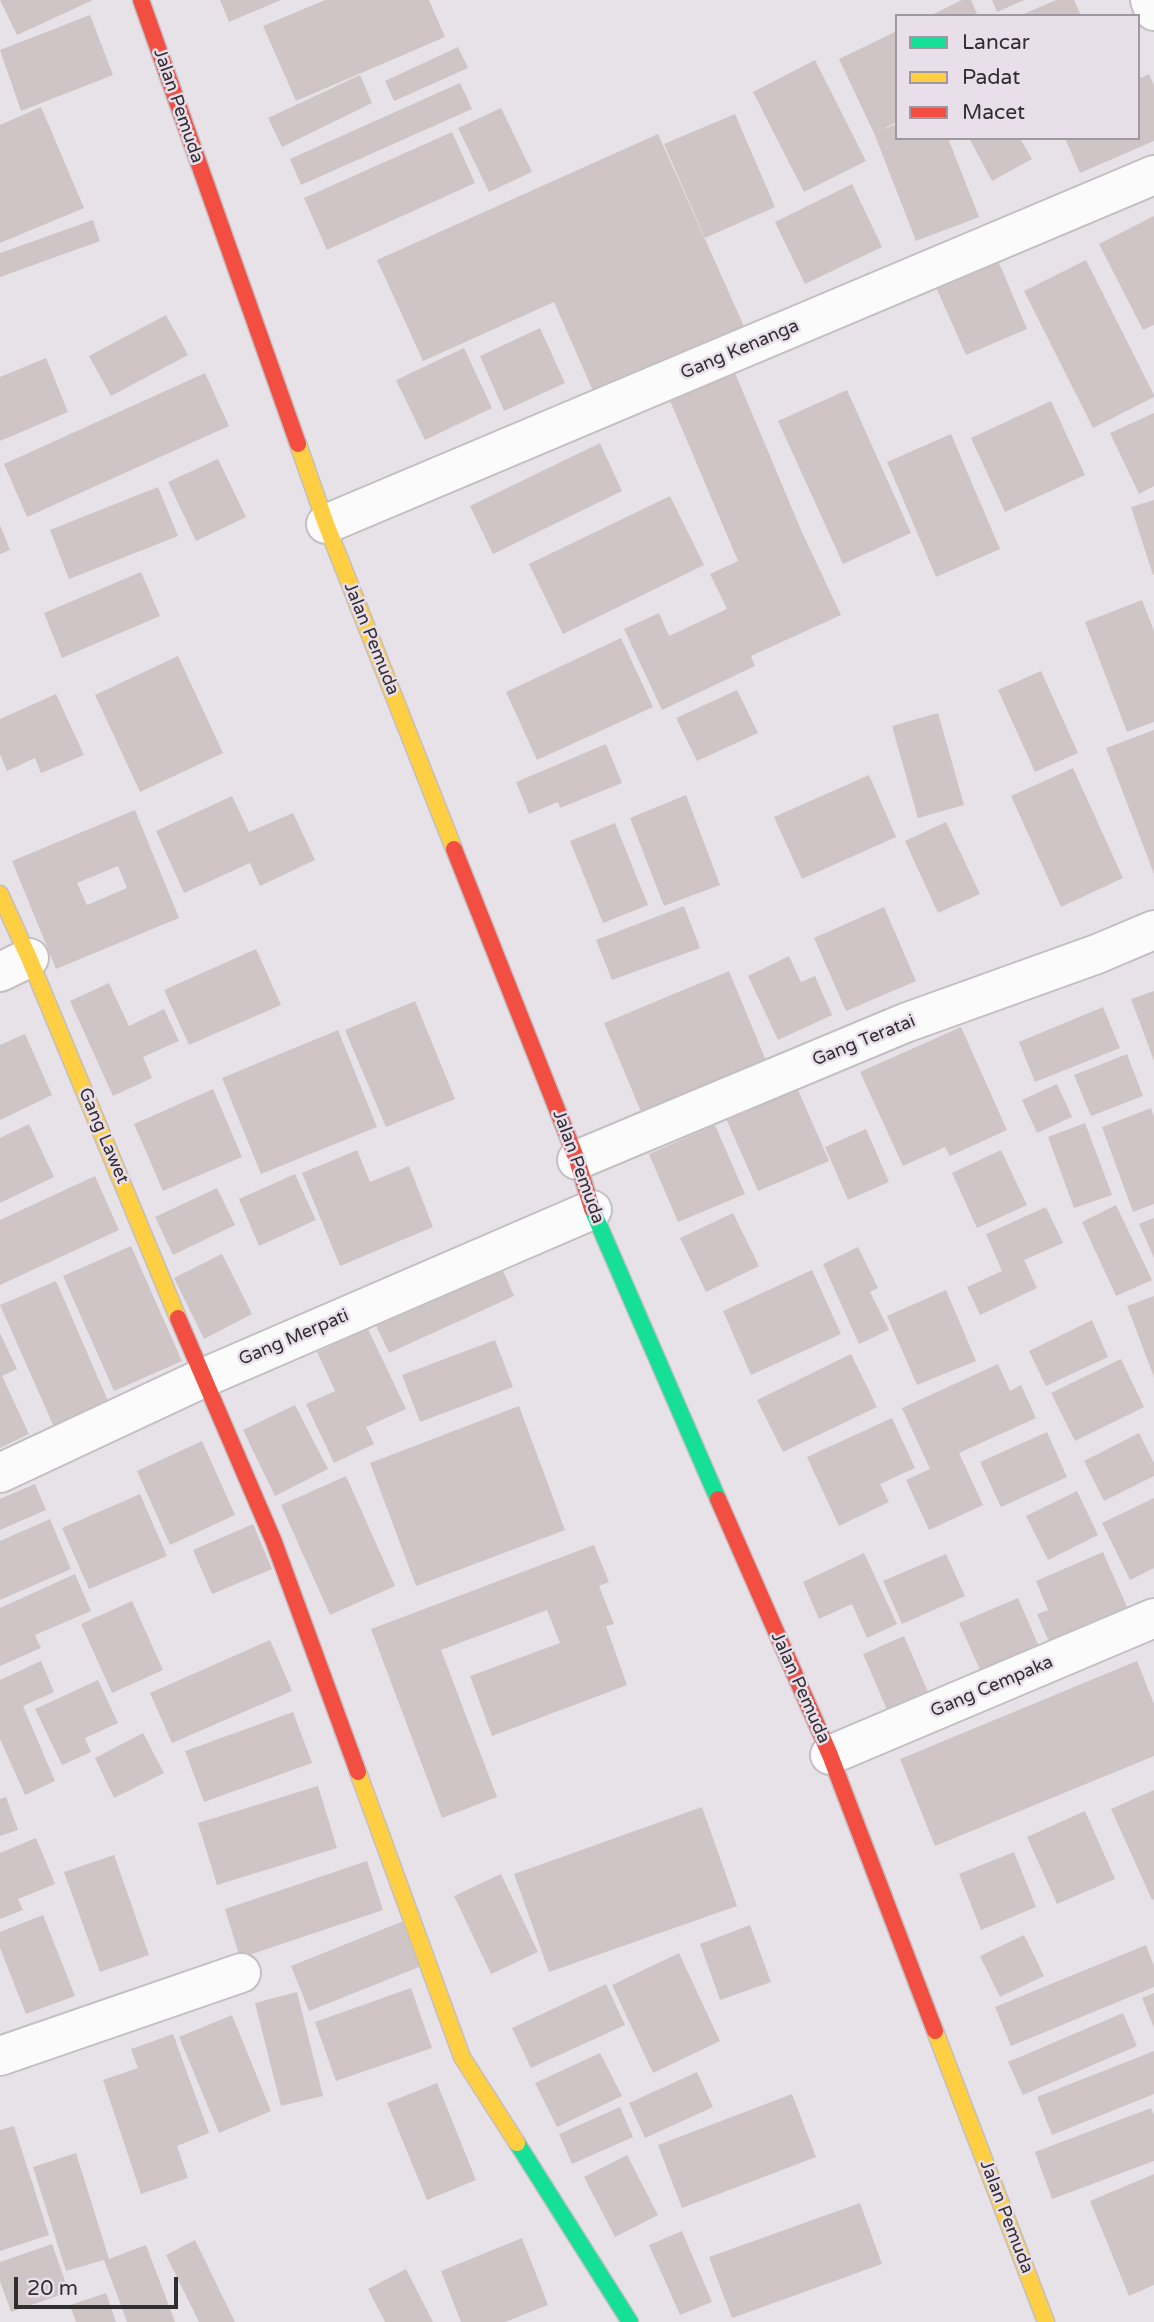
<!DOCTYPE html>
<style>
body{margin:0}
#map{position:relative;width:1154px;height:2322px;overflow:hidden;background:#e7e2e8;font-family:"Varela Round",sans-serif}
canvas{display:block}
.legend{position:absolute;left:895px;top:14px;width:245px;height:126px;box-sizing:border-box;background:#e9dfeb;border:2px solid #9f98a1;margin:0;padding:9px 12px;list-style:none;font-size:21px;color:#312e32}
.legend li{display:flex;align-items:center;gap:14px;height:35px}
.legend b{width:35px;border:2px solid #9f98a1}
.scale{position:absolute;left:14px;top:2277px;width:164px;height:32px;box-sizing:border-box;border:4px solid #312e32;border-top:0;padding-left:9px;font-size:21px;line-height:24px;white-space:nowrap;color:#312e32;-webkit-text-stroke:5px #e9dfeb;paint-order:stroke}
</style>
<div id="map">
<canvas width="1154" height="2322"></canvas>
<ul class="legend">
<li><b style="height:9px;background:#16e098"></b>Lancar</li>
<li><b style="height:9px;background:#ffcf43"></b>Padat</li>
<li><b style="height:9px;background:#f24e42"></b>Macet</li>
</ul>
<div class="scale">20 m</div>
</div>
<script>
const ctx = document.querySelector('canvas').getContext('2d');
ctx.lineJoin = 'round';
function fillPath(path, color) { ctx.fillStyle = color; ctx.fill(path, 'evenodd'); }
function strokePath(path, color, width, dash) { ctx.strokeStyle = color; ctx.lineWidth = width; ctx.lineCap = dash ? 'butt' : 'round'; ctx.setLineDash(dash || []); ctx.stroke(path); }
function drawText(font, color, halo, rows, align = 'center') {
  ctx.font = font + ' "Varela Round",sans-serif'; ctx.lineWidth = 5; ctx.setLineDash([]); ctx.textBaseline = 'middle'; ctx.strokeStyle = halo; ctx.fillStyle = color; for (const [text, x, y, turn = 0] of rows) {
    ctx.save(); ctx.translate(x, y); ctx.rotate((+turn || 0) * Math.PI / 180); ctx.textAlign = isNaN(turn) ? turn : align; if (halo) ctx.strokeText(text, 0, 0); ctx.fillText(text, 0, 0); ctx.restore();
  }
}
fillPath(new Path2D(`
 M0,0H93L17,35Z
 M220,0H281L229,22Z
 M325,0H429L445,37L296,101L263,26Z
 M962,0H971L978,16H929Z
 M992,0H1024L997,12Z
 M1056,0H1074L1081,16H1019Z
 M90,15L113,75L21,111L0,50Z
 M897,31V122L881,130L897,124V138H948L979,217L916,241L874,133L839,59Z
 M458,47L468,68L394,101L385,81Z
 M815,60L866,161L804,192L753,92Z
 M1149,74L1154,85V141L1080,173L1065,138H1138V79Z
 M360,75L372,103L282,147L268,118Z
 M460,83L472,109L301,185L290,159Z
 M41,107L84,208L0,243V125Z
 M501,108L532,172L489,192L458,128Z
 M735,114L775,207L705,238L664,144Z
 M452,132L475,183L327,250L304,198Z
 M658,134L747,333L597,400L554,302L423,361L377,260Z
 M969,138H1020L1032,159L992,181Z
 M852,184L882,247L805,284L775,222Z
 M1154,216V325L1143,330L1099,244Z
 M93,220L100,241L0,277V253Z
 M997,258L1027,329L966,355L935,285Z
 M1086,260L1154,395V397L1093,428L1024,291Z
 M166,315L188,355L111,396L89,356Z
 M540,328L565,383L504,411L480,356Z
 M464,348L492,408L425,440L396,380Z
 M46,358L68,412L0,441V377Z
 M733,368L801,530L841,615L751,656L755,666L662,710L624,629L659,613L669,636L727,609L710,574L738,561L668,396Z
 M205,373L229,426L27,517L4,464Z
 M847,390L911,533L843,564L778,421Z
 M1051,401L1085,475L1005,512L971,438Z
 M1154,413V486L1139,494L1110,433Z
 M951,434L1000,549L936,577L887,462Z
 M600,443L622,491L493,554L470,506Z
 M218,459L246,517L196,541L168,482Z
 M158,487L178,536L69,579L50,530Z
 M670,496L704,565L563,634L529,564Z
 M1154,500V575H1153L1131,507Z
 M0,525L10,550L0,554Z
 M141,572L160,616L62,658L44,613Z
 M1142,600L1154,631V722L1127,732L1085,622Z
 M621,638L653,707L537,760L506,692Z
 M178,656L223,753L140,792L95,695Z
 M1041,671L1078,753L1035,772L998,690Z
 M737,690L758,733L697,761L676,718Z
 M56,694L84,755L41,773L35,758L7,771L0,754V719Z
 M938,713L964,805L918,818L892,726Z
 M1154,730V874L1106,748Z
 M606,744L622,783L560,808L558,802L529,814L516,782Z
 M1073,768L1123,878L1061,907L1011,796Z
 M869,775L896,837L802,879L774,817Z
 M686,795L720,885L664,906L630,818Z
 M232,796L249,832L293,813L315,860L260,886L250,863L184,893L156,831Z
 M135,810L179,918L56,969L12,861ZM118,866L127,888L87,905L77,883Z
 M946,822L980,894L938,913L905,841Z
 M615,823L648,905L603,923L570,841Z
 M684,906L700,948L612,980L596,940Z
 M884,907L916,981L846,1011L814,938Z
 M256,949L281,1005L189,1045L164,990Z
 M789,956L801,982L815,976L832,1015L778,1040L748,976Z
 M729,971L767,1063L642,1114L604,1023Z
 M109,983L129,1026L164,1009L179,1041L143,1057L152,1078L113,1096L70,1001Z
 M1154,991V1061L1131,999Z
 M415,1001L455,1099L386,1127L345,1030Z
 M1103,1007L1120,1048L1035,1082L1019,1042Z
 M961,1027L1007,1130L950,1156L945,1147L903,1166L860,1072Z
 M338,1030L377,1127L261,1174L222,1078Z
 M25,1034L52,1095L0,1120V1045Z
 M1127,1054L1143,1096L1091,1116L1074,1075Z
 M795,1083L829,1161L758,1191L724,1114Z
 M1057,1084L1072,1117L1037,1133L1022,1100Z
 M213,1089L242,1157L163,1191L134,1124Z
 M1151,1108L1154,1117V1204L1133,1212L1102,1127Z
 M1085,1123L1112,1195L1074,1208L1048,1137Z
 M29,1124L54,1177L0,1203V1138Z
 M715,1125L745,1194L678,1222L649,1154Z
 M866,1129L889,1182L848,1200L825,1147Z
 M357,1150L370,1182L409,1166L433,1227L340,1266L302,1173Z
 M1001,1150L1027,1205L977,1228L952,1173Z
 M295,1174L316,1220L259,1246L239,1199Z
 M95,1176L119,1230L0,1285V1220Z
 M217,1188L235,1225L173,1255L155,1217Z
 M1116,1205L1152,1280L1116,1296L1082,1222Z
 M1046,1207L1063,1243L1024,1260L1037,1288L980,1315L967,1287L1002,1271L986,1234Z
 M733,1213L759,1266L706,1292L680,1238Z
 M1154,1218V1258L1139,1224Z
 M131,1246L182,1361L114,1391L63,1276Z
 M858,1247L878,1288L870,1292L889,1330L859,1344L823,1264Z
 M222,1254L252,1314L204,1339L174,1278Z
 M498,1259L514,1296L389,1353L372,1317Z
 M812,1270L841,1334L751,1375L723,1311Z
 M56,1281L109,1403L54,1427L0,1305Z
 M946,1290L976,1361L917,1385L887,1316Z
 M1154,1296V1377L1127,1306Z
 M1092,1320L1108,1357L1046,1386L1029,1351Z
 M368,1329L406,1409L366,1427L374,1444L334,1463L306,1404L335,1391L317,1352Z
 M0,1333L17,1369L2,1376L29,1434L0,1448Z
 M495,1340L513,1387L420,1422L402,1375Z
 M851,1354L877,1407L783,1452L757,1400Z
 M1121,1359L1144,1407L1075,1441L1051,1393Z
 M998,1364L1010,1391L1021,1385L1036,1418L959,1453L983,1505L929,1530L906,1480L930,1469L902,1408Z
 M295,1405L328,1469L275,1496L243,1430Z
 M519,1406L565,1530L416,1586L370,1463Z
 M892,1418L915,1468L880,1484L889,1502L839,1526L807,1457Z
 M1047,1432L1067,1477L1001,1507L980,1462Z
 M1139,1433L1154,1463V1476L1104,1501L1084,1461Z
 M202,1441L235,1515L170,1545L137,1471Z
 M346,1476L395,1586L330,1615L281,1505Z
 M35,1484L46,1510L0,1530V1499Z
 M1077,1491L1098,1535L1048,1560L1026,1516Z
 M140,1494L167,1556L89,1589L62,1528Z
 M1154,1498V1568L1130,1580L1102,1523Z
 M50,1519L71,1569L0,1600V1541Z
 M253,1524L272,1569L212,1594L193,1550Z
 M594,1545L609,1582L599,1586L614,1624L606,1626L627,1685L492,1736L470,1676L560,1643L547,1610L441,1650L497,1797L442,1818L371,1629Z
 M1103,1552L1131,1616L1052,1649L1037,1614L1048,1610L1036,1581Z
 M864,1553L897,1624L867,1638L852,1604L819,1619L803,1582Z
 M946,1554L965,1596L902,1624L883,1581Z
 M75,1574L91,1611L35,1635L41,1648L0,1666V1608Z
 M1018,1598L1044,1658L986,1683L959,1623Z
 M132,1601L163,1670L112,1693L81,1624Z
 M904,1636L934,1706L893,1724L863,1654Z
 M270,1640L292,1691L172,1743L150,1693Z
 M41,1661L54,1692L23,1706L55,1781L25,1795L0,1739V1680Z
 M1137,1661L1154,1704V1756L935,1846L900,1759Z
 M98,1680L118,1723L85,1738L91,1752L62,1765L35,1709Z
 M293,1712L312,1763L204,1802L185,1751Z
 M143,1733L164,1773L114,1798L95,1758Z
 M318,1786L337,1848L217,1885L198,1823Z
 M1154,1790V1899L1152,1900L1111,1809Z
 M6,1797L18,1830L0,1836V1799Z
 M702,1807L737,1906L549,1972L514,1874Z
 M1085,1811L1115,1879L1057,1904L1027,1837Z
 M36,1838L55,1884L18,1899L23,1910L0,1919V1853Z
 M1014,1852L1036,1907L981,1930L959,1874Z
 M114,1855L149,1955L100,1972L64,1872Z
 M367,1861L383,1910L240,1958L225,1909Z
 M501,1874L538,1952L491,1974L454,1896Z
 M43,1915L75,1996L26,2014L0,1948V1932Z
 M406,1920L424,1965L309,2011L291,1966Z
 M750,1925L771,1982L720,2000L700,1944Z
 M1024,1935L1044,1976L1000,1997L980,1956Z
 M1146,1945L1154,1966V1987L1011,2046L995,2007Z
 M679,1953L720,2041L653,2073L612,1985Z
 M606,1984L625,2025L531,2068L512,2028Z
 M411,1988L432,2048L336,2081L315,2022Z
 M297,1992L323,2096L281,2106L255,2003Z
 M1154,1993V2028L1142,1998Z
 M1123,2013L1137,2046L1023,2095L1008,2062Z
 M232,2015L271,2111L219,2133L179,2037Z
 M173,2034L209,2133L177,2146L188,2178L141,2194L103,2080L138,2068L131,2049Z
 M1154,2051V2094L1052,2135L1037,2097Z
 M600,2053L622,2096L557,2127L535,2083Z
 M697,2072L713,2107L645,2138L629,2103Z
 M437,2083L476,2180L427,2200L387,2103Z
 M792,2094L816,2157L682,2208L658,2145Z
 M620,2107L633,2137L572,2164L559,2134Z
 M1151,2108L1154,2115V2161L1052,2199L1035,2152Z
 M14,2126L49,2235L0,2251V2130Z
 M76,2153L109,2259L146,2245L175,2322H127L104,2260L66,2271L33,2167Z
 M627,2155L658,2215L615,2237L584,2177Z
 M1154,2174V2285L1129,2296L1090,2201Z
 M860,2203L882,2264L732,2318L709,2257Z
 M682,2231L712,2302L680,2315L649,2245Z
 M522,2238L548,2305L505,2322H461L441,2271Z
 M195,2240L235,2322H199L166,2255Z
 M52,2244L69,2292L11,2312L0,2281V2262Z
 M406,2269L433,2322H385L368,2289Z
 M106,2293L116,2322H76L70,2305Z`), '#cfc5c6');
const street = new Path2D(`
 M1150,0L1154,11
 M326,524L1154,175
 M0,972L29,958
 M577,1160L905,1023L1097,954L1154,930
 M0,1473L203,1378L592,1210
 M830,1755L1154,1618
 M0,2056L241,1973`);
const fast = new Path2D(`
 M592,1209L718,1499
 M517,2143L630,2322`);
const slow = new Path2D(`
 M298,444L326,524L454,849
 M0,894L29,958L178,1318
 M358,1772L462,2057L517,2143
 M935,2031L1046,2322`);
const jam = new Path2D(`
 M141,0L298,444
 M454,849L577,1160L592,1209
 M178,1318L274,1542L358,1772
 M718,1499L830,1755L935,2031`);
strokePath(street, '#c3bfc3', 42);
strokePath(fast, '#c3bfc3', 19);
strokePath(slow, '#c3bfc3', 19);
strokePath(jam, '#c3bfc3', 19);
strokePath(street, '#fbfbfc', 38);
strokePath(fast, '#16e098', 16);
strokePath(slow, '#ffcf43', 16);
strokePath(jam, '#f24e42', 16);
drawText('18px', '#312e32', '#e9dfeb', [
 ["Jalan Pemuda",178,106,71],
 ["Gang Kenanga",740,350,-23],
 ["Jalan Pemuda",371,639,68],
 ["Gang Teratai",864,1041,-22],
 ["Gang Lawet",103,1136,67],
 ["Jalan Pemuda",578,1167,70],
 ["Gang Merpati",294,1338,-23],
 ["Gang Cempaka",992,1687,-23],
 ["Jalan Pemuda",800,1688,66],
 ["Jalan Pemuda",1006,2217,69]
]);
</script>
